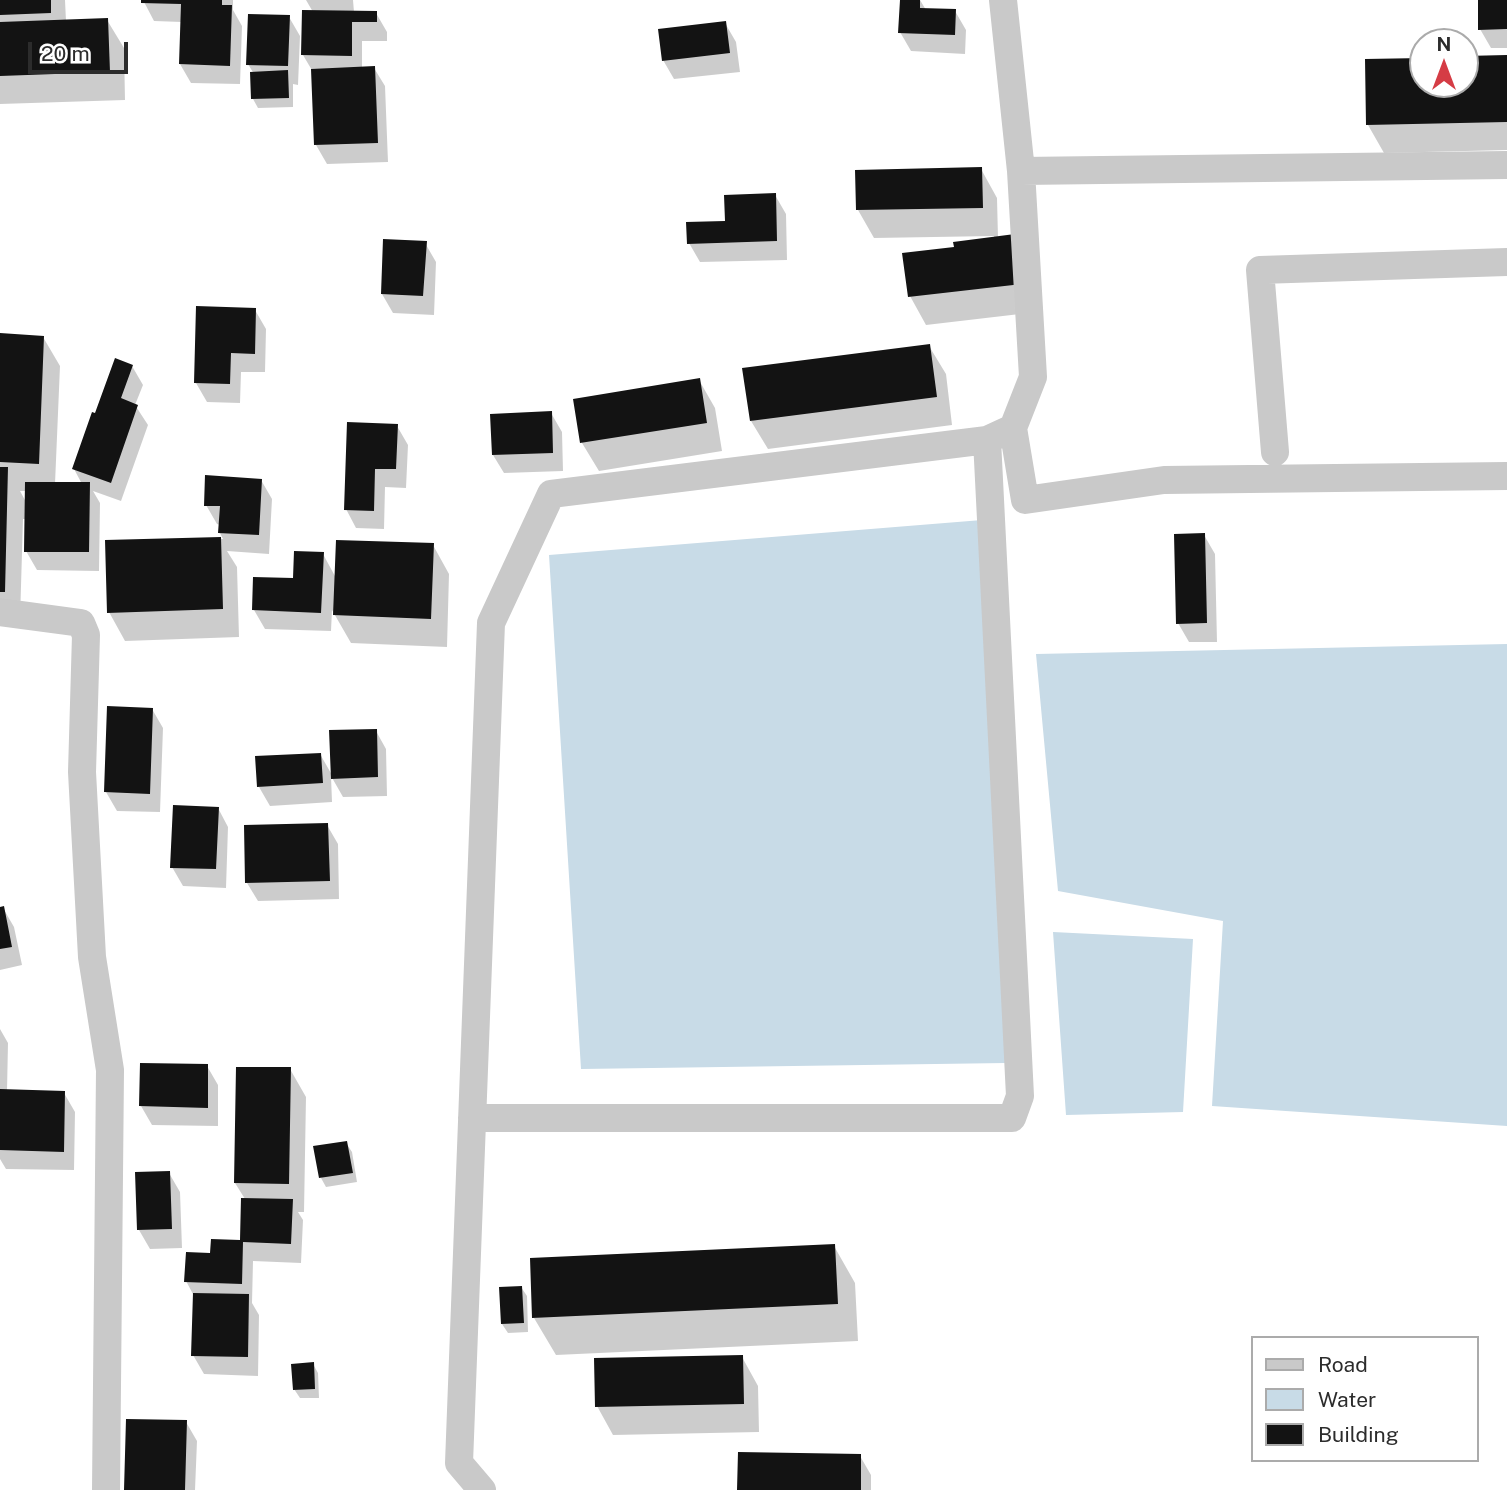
<!DOCTYPE html>
<style>
body{margin:0}
#map{position:relative;width:1507px;height:1490px;overflow:hidden;background:#fff;font-family:"Public Sans",sans-serif}
canvas{display:block}
.legend{position:absolute;left:1251px;top:1336px;width:228px;height:126px;box-sizing:border-box;background:#fff;border:2px solid #ababab;margin:0;padding:9px 12px;list-style:none;font-size:21px;color:#2c2c2c}
.legend li{display:flex;align-items:center;gap:14px;height:35px}
.legend b{width:35px;border:2px solid #ababab}
.north{position:absolute;left:1409px;top:28px;width:70px;height:70px;box-sizing:border-box;background:#fff;border:2px solid #ababab;border-radius:50%;rotate:0deg;font-size:19px;font-weight:700;line-height:28px;text-align:center;color:#2c2c2c}
.north::after{content:'';display:block;margin:auto;width:24px;height:32px;background:#d53c45;clip-path:polygon(50% 0,100% 100%,50% 72%,0 100%)}
.scale{position:absolute;left:28px;top:42px;width:100px;height:32px;box-sizing:border-box;border:4px solid #2c2c2c;border-top:0;padding-left:9px;font-size:21px;line-height:24px;white-space:nowrap;color:#2c2c2c;-webkit-text-stroke:5px #fff;paint-order:stroke}
</style>
<div id="map">
<canvas width="1507" height="1490"></canvas>
<ul class="legend">
<li><b style="height:9px;background:#c9c9c9"></b>Road</li>
<li><b style="height:19px;background:#c8dbe7"></b>Water</li>
<li><b style="height:19px;background:#131313"></b>Building</li>
</ul>
<div class="north">N</div>
<div class="scale">20 m</div>
</div>
<script>
const ctx = document.querySelector('canvas').getContext('2d');
ctx.lineJoin = 'round';
function fillPath(path, color) { ctx.fillStyle = color; ctx.fill(path, 'evenodd'); }
function strokePath(path, color, width, dash) { ctx.strokeStyle = color; ctx.lineWidth = width; ctx.lineCap = dash ? 'butt' : 'round'; ctx.setLineDash(dash || []); ctx.stroke(path); }
fillPath(new Path2D(`
 M982,520L1006,1063L581,1069L549,555Z
 M1507,644V1126L1212,1106L1223,921L1058,891L1036,654Z
 M1053,932L1193,939L1183,1112L1066,1115Z`), '#c8dbe7');
fillPath(new Path2D(`
 M0,0H65L66,21L107,20L124,48L125,100L0,104Z
 M143,0H233V10L242,26L240,84L191,83L180,64L182,22L154,21Z
 M306,0H353L354,12L376,13L387,32V41H362V68H374L385,86L388,162L327,164L316,145L313,72L303,55L313,12Z
 M902,0H920L926,10L955,11L966,30L965,54L911,51L900,32Z
 M1479,0H1507V48H1491L1480,29Z
 M289,17L300,36L298,85L293,84V107L258,108L253,99L254,74L248,64Z
 M725,23L736,42L740,72L674,79L663,60Z
 M1507,57V150L1384,153L1368,125L1367,61L1423,59V84H1465V58Z
 M981,169L997,198L998,238L1037,312L926,325L910,296L956,249L994,239V236L874,238L858,210Z
 M775,195L786,214L787,260L700,262L689,243Z
 M425,243L436,262L434,315L393,313L382,294Z
 M255,310L266,329L265,372H241L240,403L207,402L196,383Z
 M43,337L60,366L55,484H82L74,469L97,415L132,366L143,385L135,405L148,425L121,501L93,491L100,503L99,571L37,570L26,551V519H23L20,620H0V376ZM20,491H26V502Z
 M929,346L946,374L952,425L768,449L751,421Z
 M699,380L715,408L722,451L599,471L582,443L575,400Z
 M551,413L562,432L563,471L504,473L493,455Z
 M397,426L408,445L406,488L385,487L384,529L356,528L346,509Z
 M261,480L272,499L269,554L227,551L237,567L239,637L125,641L109,612L106,542L223,539L220,533V525L217,524L206,505Z
 M1204,535L1215,554L1217,642H1189L1178,623Z
 M433,545L449,574L447,647L351,643L332,610L331,631L265,629L254,610L294,580L323,554L336,578Z
 M152,709L163,728L160,812L117,811L106,792Z
 M376,731L386,749L387,796L343,797L331,776L332,802L270,806L259,787L320,754L332,775Z
 M218,808L228,827L226,888L183,886L172,867Z
 M327,825L338,844L339,899L258,901L247,883Z
 M0,908H3L14,927L22,965L0,970Z
 M0,1029L8,1043L7,1091L64,1093L75,1112L74,1170L6,1169L0,1159Z
 M207,1066L218,1085V1126L152,1125L141,1106Z
 M290,1069L306,1097L304,1212H298L303,1220L301,1263L253,1261L252,1303L259,1315L258,1376L204,1374L193,1355L194,1296L186,1281L212,1255L241,1241L245,1199L235,1183Z
 M346,1143L352,1152L357,1182L326,1187L321,1178Z
 M169,1173L180,1192L182,1248L150,1249L139,1230Z
 M834,1246L855,1283L858,1341L556,1355L534,1318Z
 M521,1287L527,1296L528,1332L508,1333L502,1324Z
 M742,1357L758,1386L759,1432L613,1435L597,1406Z
 M313,1364L318,1373L319,1398H300L294,1389Z
 M186,1422L197,1441L195,1490H126Z
 M860,1456L871,1475V1490H739Z`), '#0003');
fillPath(new Path2D(`
 M0,0H51V13L0,15Z
 M141,0H222V5H232L230,66L179,64L181,4L141,3Z
 M900,0H920V8L956,9L955,35L898,33Z
 M1478,0H1507V29L1478,30Z
 M302,10L377,11V22H352V56L301,55Z
 M248,14L290,15L288,66L246,65Z
 M108,18L110,72L0,76V22Z
 M726,21L730,53L662,61L658,29Z
 M1507,55V122L1366,125L1365,59L1423,58V84H1465V56Z
 M375,66L378,143L314,145L311,69Z
 M288,70L289,98L251,99L250,72Z
 M982,167L983,208L856,210L855,170Z
 M776,193L777,241L687,244L686,222L725,221L724,195Z
 M1015,234L1022,284L908,297L902,253L954,247L953,242Z
 M383,239L427,241L423,296L381,294Z
 M196,306L256,308L255,354L231,353L230,384L194,383Z
 M0,333L44,336L39,464L0,462Z
 M930,344L937,397L750,421L742,368Z
 M115,358L133,365L121,398L138,405L111,483L72,469L92,412L95,413Z
 M700,378L707,423L580,443L573,399Z
 M552,411L553,453L492,455L490,414Z
 M347,422L398,424L396,469H375L374,511L344,510Z
 M0,467H8L5,592H0Z
 M205,475L262,479L259,535L218,533L220,506H204Z
 M25,482H90L89,552H24Z
 M1205,533L1207,623L1176,624L1174,534Z
 M221,537L223,609L107,613L105,540Z
 M336,540L434,543L431,619L333,615Z
 M294,551L324,552L321,613L252,610L253,577L293,578Z
 M107,706L153,708L150,794L104,792Z
 M377,729L378,777L331,779L329,730Z
 M321,753L323,783L257,787L255,756Z
 M173,805L219,807L216,869L170,868Z
 M328,823L330,881L245,883L244,825Z
 M4,906L12,947L0,949V907Z
 M140,1063L208,1064V1108L139,1106Z
 M236,1067H291L289,1184L234,1183Z
 M0,1089L65,1091L64,1152L0,1150Z
 M347,1141L353,1173L319,1178L313,1146Z
 M170,1171L172,1229L137,1230L135,1172Z
 M241,1198L293,1199L291,1244L243,1242L242,1284L184,1282L186,1252L210,1253L211,1239L240,1240Z
 M835,1244L838,1304L532,1318L530,1258Z
 M522,1286L524,1323L501,1324L499,1287Z
 M193,1293L249,1294L248,1357L191,1356Z
 M743,1355L744,1404L595,1407L594,1358Z
 M314,1362L315,1389L293,1390L291,1364Z
 M126,1419L187,1420L185,1490H124Z
 M738,1452L861,1454V1490H737Z`), '#131313');
strokePath(new Path2D(`
 M1021,171L1507,165
 M1013,428L1025,500L1164,480L1507,476
 M1275,452L1260,270L1507,262
 M0,612L81,623L86,635L82,772L92,957L110,1070L106,1490
 M472,1118H1012L1020,1096L987,440
 M482,1490L459,1463L491,623L551,494L987,440L1013,428L1033,377L1021,171L1003,0`), '#c9c9c9', 28);
</script>
